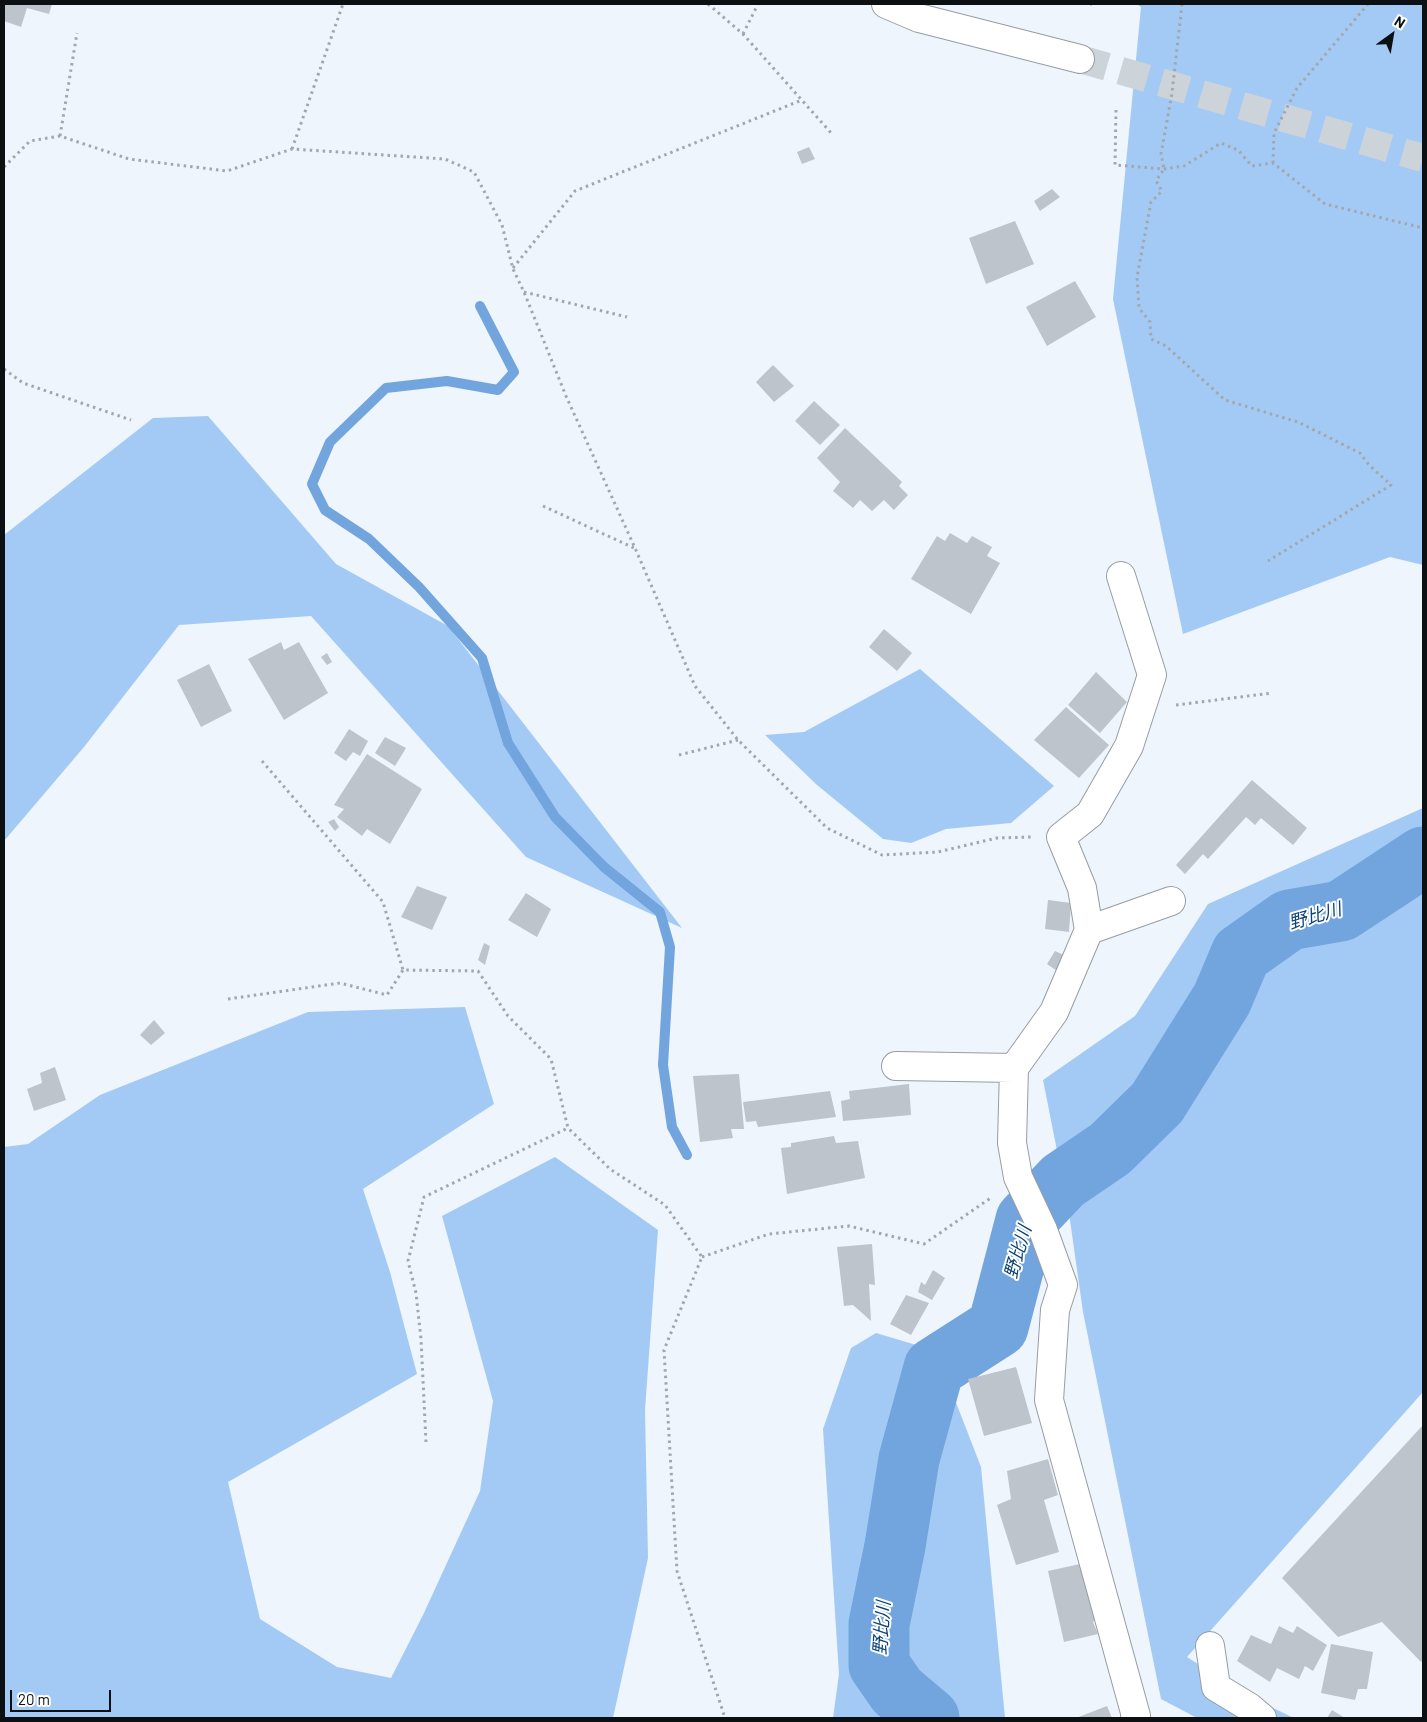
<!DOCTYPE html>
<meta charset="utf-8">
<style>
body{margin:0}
#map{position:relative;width:1427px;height:1722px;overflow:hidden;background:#eef5fc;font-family:Barlow,sans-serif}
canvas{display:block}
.frame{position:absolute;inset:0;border:5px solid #0d1012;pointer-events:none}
.north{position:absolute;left:1367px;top:10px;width:50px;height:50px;-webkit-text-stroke:4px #fff;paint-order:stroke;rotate:32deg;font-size:14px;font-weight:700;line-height:20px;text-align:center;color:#0d1012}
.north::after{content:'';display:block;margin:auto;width:18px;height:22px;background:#0d1012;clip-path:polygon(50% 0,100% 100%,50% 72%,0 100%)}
.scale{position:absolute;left:10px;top:1690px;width:101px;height:22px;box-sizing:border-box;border:2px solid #0d1012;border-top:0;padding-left:6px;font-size:15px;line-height:18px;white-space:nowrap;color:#0d1012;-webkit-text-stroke:4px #fff;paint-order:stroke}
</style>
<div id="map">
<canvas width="1427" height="1722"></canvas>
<div class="frame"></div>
<div class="north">N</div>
<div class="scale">20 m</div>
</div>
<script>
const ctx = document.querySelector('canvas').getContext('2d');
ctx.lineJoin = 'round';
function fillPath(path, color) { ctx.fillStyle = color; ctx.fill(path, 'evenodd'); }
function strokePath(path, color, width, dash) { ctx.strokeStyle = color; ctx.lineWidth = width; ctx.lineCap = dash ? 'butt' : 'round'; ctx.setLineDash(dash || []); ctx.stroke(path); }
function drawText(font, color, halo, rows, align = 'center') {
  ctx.font = font + ' Barlow,"Noto Sans JP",sans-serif'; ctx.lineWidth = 4; ctx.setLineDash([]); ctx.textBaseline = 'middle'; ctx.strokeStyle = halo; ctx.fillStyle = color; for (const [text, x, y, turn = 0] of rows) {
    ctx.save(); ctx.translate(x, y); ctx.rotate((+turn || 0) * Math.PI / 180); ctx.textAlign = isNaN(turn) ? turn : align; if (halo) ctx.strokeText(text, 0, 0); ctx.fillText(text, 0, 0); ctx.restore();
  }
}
fillPath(new Path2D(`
 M1136,4H1423V565L1390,557L1183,634L1113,299L1141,7Z
 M208,416L336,564L448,626L682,928L526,857L311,616L179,625L84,747L4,841V535L153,418Z
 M920,669L1054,786L1011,823L946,829L911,843L883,839L817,785L765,735L804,732Z
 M1423,808V1392L1187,1657L1250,1697L1294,1718H1197L1161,1699L1083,1312L1068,1206L1043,1080L1135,1016L1208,904Z
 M465,1007L494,1104L363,1189L390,1272L417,1374L228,1482L260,1619L337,1667L391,1678L423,1615L480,1491L493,1401L442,1216L555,1157L658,1230L645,1410L648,1558L613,1718H4V1147L28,1144L100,1095L308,1012Z
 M876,1333L923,1347L938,1356L981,1467L1005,1718H833L839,1674L823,1429L851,1348Z`), '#a3caf5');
strokePath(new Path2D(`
 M480,306L514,372L498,390L447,381L386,388L330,442L312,484L325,510L369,539L419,587L482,658L508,743L555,817L604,867L660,912L670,947L663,1065L672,1127L687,1155`), '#72a5dd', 10);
strokePath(new Path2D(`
 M929,1718L897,1691L879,1665V1624L895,1546L909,1459L934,1368L998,1327L1026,1220L1063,1181L1110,1149L1157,1103L1222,999L1241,954L1289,920L1341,911L1423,857`), '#72a5dd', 61);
fillPath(new Path2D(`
 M4,4H52L49,14L27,8L21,27L4,21Z
 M809,147L815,159L802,164L797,152Z
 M1052,189L1060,197L1040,211L1034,201Z
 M1015,221L1034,264L986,284L969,238Z
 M1075,281L1096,317L1047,346L1026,307Z
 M773,365L794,386L774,402L756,382Z
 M814,401L840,425L820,445L795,421Z
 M845,428L902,482L899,486L908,495L894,510L884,500L872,511L860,500L853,508L833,491L840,482L817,458Z
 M950,533L967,543L972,536L992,547L987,556L1000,563L971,614L911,579L937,536L945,541Z
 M884,629L912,653L897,671L869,647Z
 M281,642L284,650L299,642L328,693L284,720L248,659Z
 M327,653L332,662L327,665L321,657Z
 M209,664L232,711L201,727L177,680Z
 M1096,672L1127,702L1100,733L1068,705Z
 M1066,707L1109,745L1079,778L1034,740Z
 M349,729L368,741L360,756L353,752L346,761L334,753Z
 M385,737L406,748L395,766L375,753Z
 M367,754L422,789L390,844L367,829L362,836L337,817L344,809L334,805Z
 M1252,780L1307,828L1293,845L1261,818L1255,825L1246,817L1208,859L1203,854L1185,874L1176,865Z
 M334,819L339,827L335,831L328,822Z
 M417,886L447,897L432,930L401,917Z
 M526,893L551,909L537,937L508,920Z
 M1048,900L1071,903L1069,932L1045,929Z
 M484,943L490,946L485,965L478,960Z
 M1055,951L1066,956L1057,971L1047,964Z
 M154,1020L165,1033L151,1045L140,1035Z
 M55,1067L66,1100L34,1111L27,1089L42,1083L40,1073Z
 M739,1074L744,1129H731L733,1138L700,1142L693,1076Z
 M909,1084L911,1115L843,1121L841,1101L850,1099L849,1091Z
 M830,1091L836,1117L758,1127L756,1121L746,1122L743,1102Z
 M834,1136L836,1143L858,1141L865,1178L787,1194L781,1148L791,1147V1143Z
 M872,1244L875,1285L869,1284L871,1321L853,1305L844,1306L837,1247Z
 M933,1270L945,1278L932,1300L918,1292L921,1282L925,1285Z
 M906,1295L929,1303L911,1335L890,1324Z
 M1016,1367L1032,1423L984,1436L968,1379Z
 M1423,1425V1660L1421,1662L1382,1622L1338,1637L1282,1578Z
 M1048,1459L1058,1495L1044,1500L1059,1552L1016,1565L997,1505L1011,1499L1007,1471Z
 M1080,1564L1082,1575L1088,1574L1097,1618L1093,1622L1098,1634L1064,1642L1048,1571Z
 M1279,1626L1293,1633L1297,1626L1327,1645L1313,1671L1305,1666L1299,1679L1277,1668L1270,1682L1237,1661L1251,1635L1271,1644Z
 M1331,1644L1373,1652L1367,1689H1358L1355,1700L1321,1693Z
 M1107,1706L1112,1718H1076Z
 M1332,1710L1345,1718H1327Z`), '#bec4cc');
strokePath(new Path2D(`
 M1080,59L1423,158`), '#ccd3d9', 28, [28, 14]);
const minor = new Path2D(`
 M1121,576L1152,675L1129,746L1090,814L1061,837L1082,888L1089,930L1054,1012L1014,1068L1012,1143L1018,1177L1043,1230L1063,1285L1055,1310L1049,1400L1136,1716L1135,1718
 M1089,930L1171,901
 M896,1066L1014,1068
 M1210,1646L1216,1687L1249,1707L1262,1718`);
const tertiary = new Path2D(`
 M886,4L919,18L1080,59`);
strokePath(minor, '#969da4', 30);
strokePath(tertiary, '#969da4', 30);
strokePath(new Path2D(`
 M708,4L743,34L832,134
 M1090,4H1092
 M1182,4L1172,93L1161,154L1164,169L1156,181L1162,191L1151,202L1137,277L1139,308L1150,322L1151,339L1166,346L1225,400L1298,422L1360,453L1370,466L1391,485L1268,561
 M743,34L758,4
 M1116,110L1115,165L1164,169L1184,166L1221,143L1238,150L1252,166L1273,163L1325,204L1423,228
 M60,136L77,33
 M292,149L343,4
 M1273,163L1274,133L1297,88L1368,4
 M4,167L30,141L60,136L129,159L227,171L292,149L445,159L474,172L502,225L513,269L524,292L566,396L635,548L695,686L738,740L827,828L882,855L938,852L997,838L1032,837
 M513,268L575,191L802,100
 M524,292L627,317
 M4,369L23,383L131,420
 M543,506L634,548
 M1176,705L1272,693
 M679,755L738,740
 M262,761L383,902L403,970L478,971L508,1016L551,1059L568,1128L610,1169L665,1205L702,1257L664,1350L677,1571L725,1718
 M228,999L340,983L387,995L403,970
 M702,1257L769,1234L849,1226L924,1244L992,1197
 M426,1442L421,1339L416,1293L408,1261L424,1197L568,1128`), '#a2a7ad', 3, [2.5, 4]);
strokePath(minor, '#fff', 28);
strokePath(tertiary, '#fff', 28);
drawText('italic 18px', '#0b4376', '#fff', [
 ["野比川",1315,916,-16],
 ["野比川",1018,1252,-74],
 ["野比川",882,1628,-86]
]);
</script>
